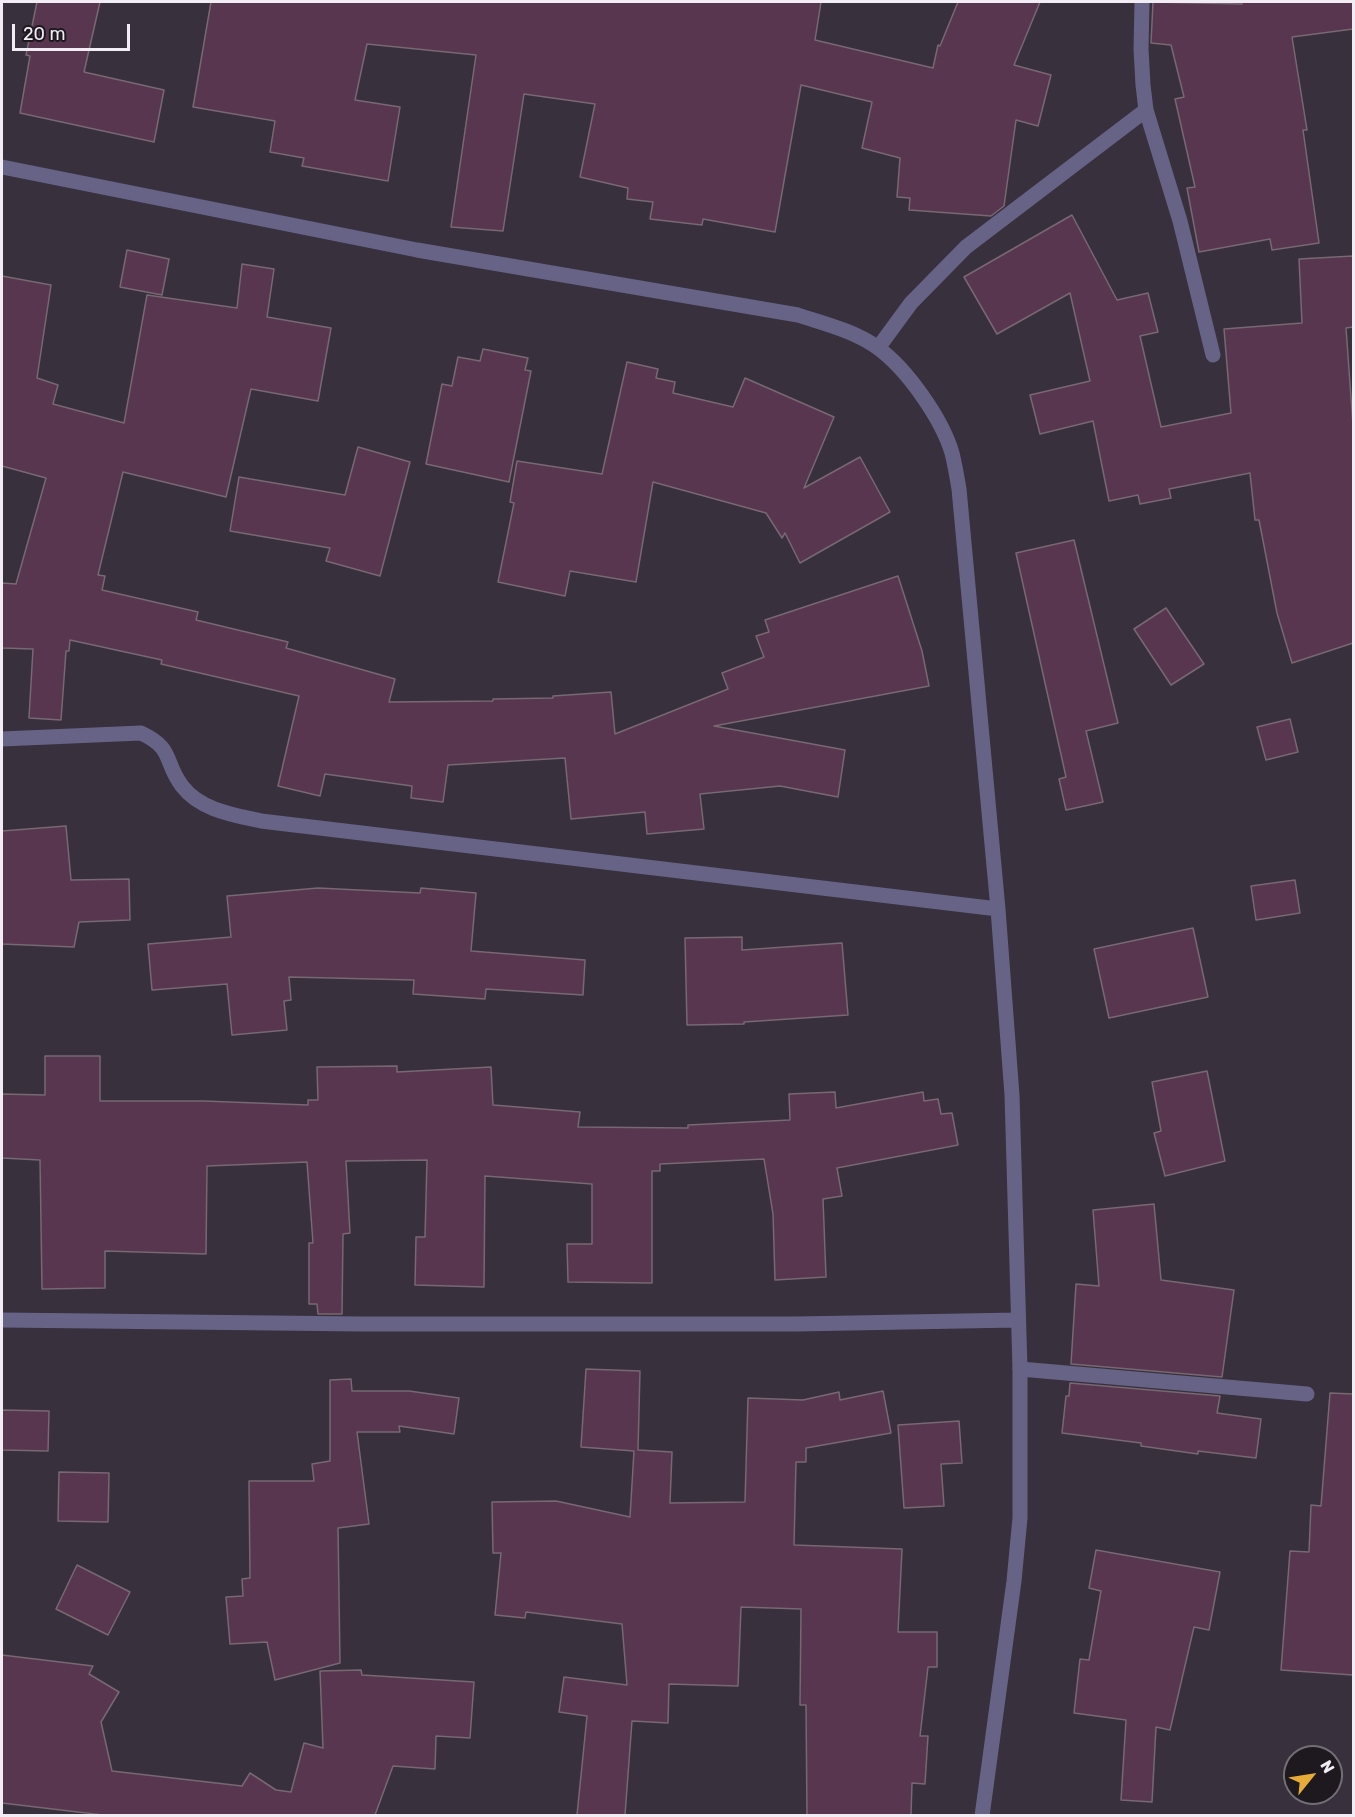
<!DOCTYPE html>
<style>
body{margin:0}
#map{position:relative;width:1355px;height:1817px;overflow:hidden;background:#38303c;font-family:Rubik,sans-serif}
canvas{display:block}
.frame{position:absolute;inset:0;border:3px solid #f2edf5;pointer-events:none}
.north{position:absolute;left:1283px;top:1745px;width:60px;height:60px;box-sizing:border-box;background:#1d191f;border:2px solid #726e75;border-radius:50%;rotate:60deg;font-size:16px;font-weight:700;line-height:24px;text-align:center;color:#f2edf5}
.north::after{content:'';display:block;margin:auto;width:21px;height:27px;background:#e7ac37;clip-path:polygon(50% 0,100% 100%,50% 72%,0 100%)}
.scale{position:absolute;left:12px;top:24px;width:118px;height:27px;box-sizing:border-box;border:3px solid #f2edf5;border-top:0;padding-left:8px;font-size:18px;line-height:21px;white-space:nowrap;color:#f2edf5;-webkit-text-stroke:4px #1d191f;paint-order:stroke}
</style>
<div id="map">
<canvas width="1355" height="1817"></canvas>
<div class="frame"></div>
<div class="north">N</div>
<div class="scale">20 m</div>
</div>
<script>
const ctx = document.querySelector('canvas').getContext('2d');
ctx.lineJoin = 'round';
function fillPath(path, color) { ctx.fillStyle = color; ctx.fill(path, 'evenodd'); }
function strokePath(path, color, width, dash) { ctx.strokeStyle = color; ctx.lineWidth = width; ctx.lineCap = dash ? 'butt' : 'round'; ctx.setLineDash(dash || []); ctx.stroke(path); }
const building = new Path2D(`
 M37,2H100L84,72L164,90L154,142L20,113L30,56L26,55Z
 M211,2H821L815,40L933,68L938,45L940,46L958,2H1040L1014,65L1051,75L1038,126L1016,120L1004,206L991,216L909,210L910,198L897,197L900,158L862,148L872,102L801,85L775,232L703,219L702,225L650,219L653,202L627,199L628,188L580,177L595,104L524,94L503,231L451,227L476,55L367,44L355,100L400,107L388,181L302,166L304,158L270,152L275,121L193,107Z
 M1153,2L1242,4L1241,2H1353V29L1292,37L1307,130H1303L1319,243L1272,250L1270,239L1199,252L1187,188L1195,187L1175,99L1184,97L1171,45L1151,43Z
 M1072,215L1117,300L1148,293L1158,332L1140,336L1161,427L1231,413L1224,329L1302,323L1299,259L1353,256V327L1346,328L1353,425V643L1292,663L1277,613L1259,520H1255L1250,473L1169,489L1171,498L1140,504L1138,495L1109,501L1093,421L1040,434L1030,395L1090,381L1070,293L997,334L964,277Z
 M127,250L169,259L162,295L120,287Z
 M242,264L274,269L267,317L331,328L318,401L251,389L226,497L123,472L98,575L105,576L102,590L198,612L196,620L288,642L286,648L395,679L389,702L493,701V699L553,698V696L611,692L615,734L728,689L722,673L764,657L756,636L769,632L765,620L898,576L922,651L929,686L714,726L845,750L838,797L780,786L700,794L704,829L647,834L645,812L571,819L565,758L448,765L443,802L411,798L412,786L325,774L320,796L278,786L299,696L161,664L162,660L70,640L69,651H66L61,720L29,718L33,649L2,648V583L16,584L46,478L2,466V276L51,285L37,378L58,385L53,404L124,423L147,295L237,308Z
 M483,349L528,358L525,370L531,371L509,482L426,464L442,384L452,386L458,357L480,361Z
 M627,362L658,369L656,378L675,382L673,393L733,407L745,378L834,417L804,488L860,457L890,512L800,563L785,533L782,538L766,513L653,482L636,582L570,571L565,596L498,582L514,503L510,502L517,461L602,474Z
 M358,447L410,462L380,576L326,561L330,548L230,531L239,477L345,495Z
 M1074,540L1118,723L1086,731L1103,802L1066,810L1059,779L1066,777L1016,553Z
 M1166,608L1204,664L1171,685L1134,629Z
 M1290,719L1298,752L1266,760L1257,727Z
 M66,826L71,880L129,879L130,920L79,922L74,947L2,944V831Z
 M1295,880L1300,913L1256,920L1251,886Z
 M318,888L420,893L421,888L476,893L471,951L585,960L583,995L486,989L485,999L413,994L414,980L289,977L291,1000L284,1001L287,1030L232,1035L227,984L152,990L148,944L231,937L227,896Z
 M1193,928L1208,997L1109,1018L1094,949Z
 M742,937V950L842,943L848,1015L744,1022V1024L687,1025L685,938Z
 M45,1056H100V1101H204L308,1105V1100H318L317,1067L397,1066V1072L491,1067L493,1105L580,1112L578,1127L688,1128V1125L790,1120L789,1094L835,1092L836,1108L923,1092L924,1101L938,1099L941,1114L952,1113L958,1145L837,1168L842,1196L823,1199L826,1277L775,1280L773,1214L764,1159L660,1164V1171H652V1283L568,1282L567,1244H592V1184L485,1176L484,1287L415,1285L416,1237H425L427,1160L346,1161L350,1233L343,1234L342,1314H318L317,1304H309V1243H313L307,1162L207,1166L206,1254L105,1251V1288L42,1289L40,1160L2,1158V1094L45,1095Z
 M1207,1071L1225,1161L1165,1176L1154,1133L1161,1131L1152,1082Z
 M1154,1204L1161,1280L1234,1290L1222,1377L1071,1364L1076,1284L1099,1286L1093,1210Z
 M586,1369L640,1371L638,1450L672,1452L670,1503L745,1502L748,1398L803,1400L839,1392L840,1400L883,1391L891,1433L806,1448V1462H796L794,1545L902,1549L898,1632H937V1667H928L920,1736H928L925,1784L912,1783L911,1815H807L806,1705H800L801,1609L741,1607L738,1686L669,1684L668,1723L632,1721L625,1815H577L587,1716L559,1712L564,1677L627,1685L622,1624L526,1612L525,1618L495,1615L501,1553H493L492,1502L556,1501L630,1517L634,1451L581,1447Z
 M351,1379L352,1391H409L459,1398L454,1434L399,1426L400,1432H357L369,1524L338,1528L340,1663L275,1680L267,1642L230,1644L226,1597L243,1596L242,1579L250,1578L249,1481H314L312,1464L330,1461V1380Z
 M1070,1383L1220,1396L1217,1413L1261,1419L1256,1458L1198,1451V1454L1141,1446V1443L1062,1433L1066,1396H1069Z
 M1330,1393L1353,1394V1675L1281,1670L1290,1551L1309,1552L1311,1505L1321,1506Z
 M2,1410L49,1411L48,1451L2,1450Z
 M959,1421L962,1463L941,1464L944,1506L904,1508L898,1425Z
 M59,1472L109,1473L108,1522L58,1521Z
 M1096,1550L1220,1572L1209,1630L1194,1627L1170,1730L1156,1727L1152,1802L1121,1800L1126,1720L1074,1713L1080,1659L1089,1660L1101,1591L1089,1588Z
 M77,1565L130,1592L108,1635L56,1609Z
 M2,1655L93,1666L89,1674L119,1692L101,1722L112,1771L242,1786L250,1773L276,1790L291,1792L304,1743L323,1748L320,1671L361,1670L362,1675L474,1682L470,1738L436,1736L435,1769L393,1766L375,1815H103L2,1803Z`);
fillPath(building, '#59364f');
strokePath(building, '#776872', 1.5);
strokePath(new Path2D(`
 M1020,1369L1307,1394`), '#666386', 15);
strokePath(new Path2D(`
 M1142,2L1141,49L1143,85L1146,110L1180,221L1213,355
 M2,167L417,250L798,315C825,324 855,331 878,348C907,369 942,419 952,453C955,465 957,477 959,489L998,909L1012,1095L1020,1369V1518L1014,1581L982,1816
 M878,348L911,303L966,247L1146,110
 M2,739L141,733C175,749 163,761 182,786C200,810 234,815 261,821L998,909
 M2,1320L363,1324H796L1017,1320`), '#666386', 15);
</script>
